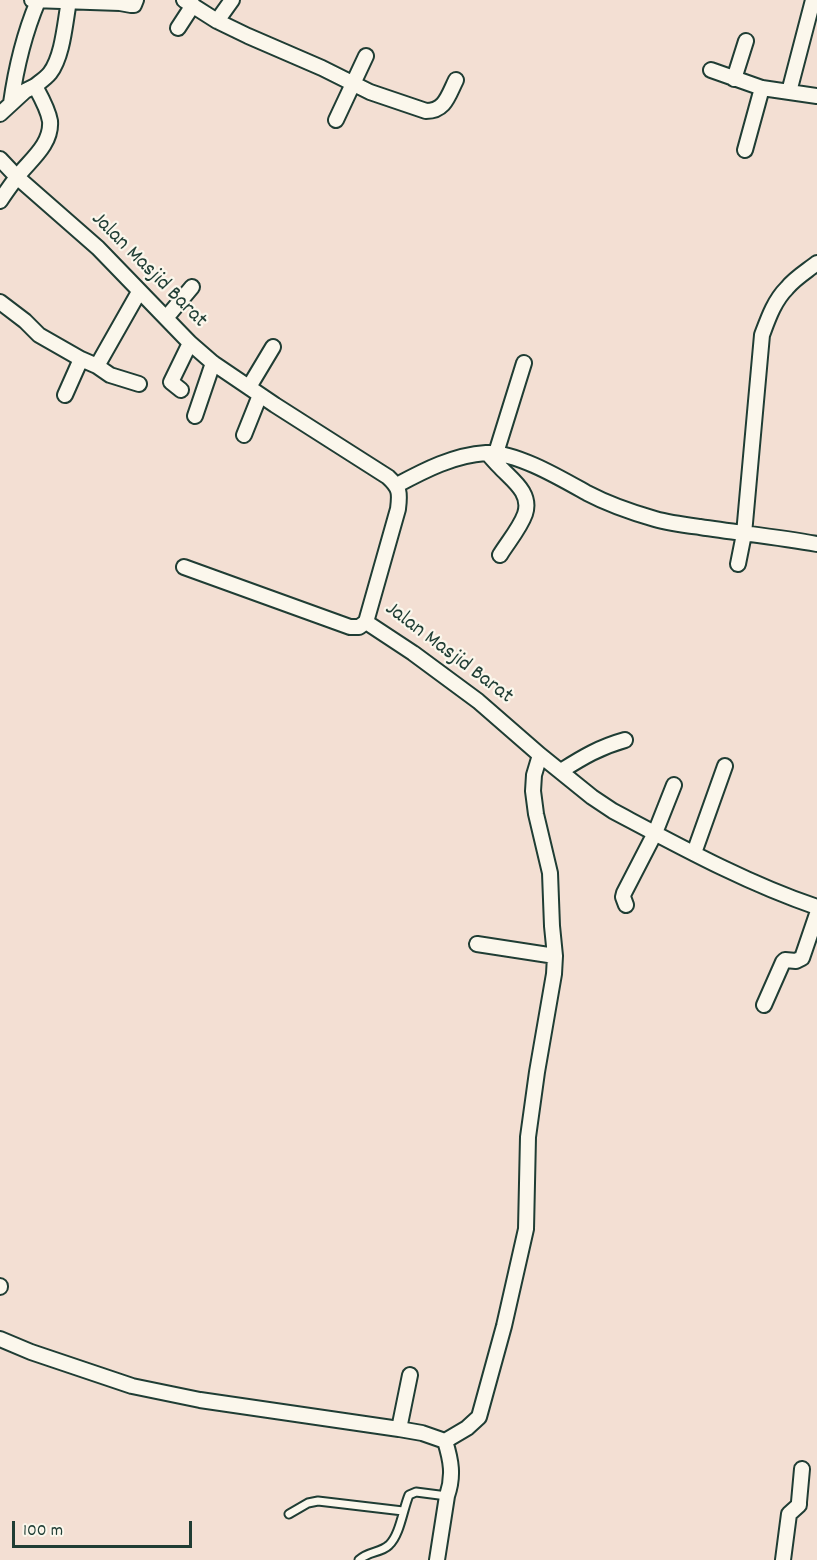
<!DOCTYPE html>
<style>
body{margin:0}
#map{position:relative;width:817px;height:1560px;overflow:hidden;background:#f3dfd3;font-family:Dekko,sans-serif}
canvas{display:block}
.scale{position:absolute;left:12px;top:1521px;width:180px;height:27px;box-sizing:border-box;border:3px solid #1f3d34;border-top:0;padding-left:8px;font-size:18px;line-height:21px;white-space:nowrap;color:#1f3d34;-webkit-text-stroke:4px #fbf7ec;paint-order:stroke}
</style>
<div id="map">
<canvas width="817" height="1560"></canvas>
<div class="scale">100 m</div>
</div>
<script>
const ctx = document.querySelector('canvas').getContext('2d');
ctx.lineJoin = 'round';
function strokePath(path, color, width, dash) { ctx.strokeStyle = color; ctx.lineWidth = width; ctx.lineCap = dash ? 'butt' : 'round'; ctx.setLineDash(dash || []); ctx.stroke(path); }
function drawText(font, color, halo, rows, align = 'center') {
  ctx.font = font + ' Dekko,sans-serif'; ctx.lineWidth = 4.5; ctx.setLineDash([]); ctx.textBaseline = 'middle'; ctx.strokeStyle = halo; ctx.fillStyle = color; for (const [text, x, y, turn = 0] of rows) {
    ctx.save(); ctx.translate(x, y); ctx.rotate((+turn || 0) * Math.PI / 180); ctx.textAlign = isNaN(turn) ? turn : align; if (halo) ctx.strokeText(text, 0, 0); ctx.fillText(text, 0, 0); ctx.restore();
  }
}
const lane = new Path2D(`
 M289,1514L308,1503L318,1501L403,1511
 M359,1560C368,1551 381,1553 389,1545C400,1535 403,1509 409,1495L416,1492L447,1496`);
const street = new Path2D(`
 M32,0L120,3L131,5H134L136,0
 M184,0L217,21L248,36L322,68L370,92L426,111C445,111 448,96 456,80
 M217,21L232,0
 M178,28L193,5
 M711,70L762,88L817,96
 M734,79L746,41
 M35,86C40,82 46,78 50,73C63,56 65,22 69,1
 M789,92L813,0
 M11,103C16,68 24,34 38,1
 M0,114L25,91L35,86C41,97 48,109 50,121C52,145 29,161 17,177C11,185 5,193 0,201
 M336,120L366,56
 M745,150L762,88
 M0,159L17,177L98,248L190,343L213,363L275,405L388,477C400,488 400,493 398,509L366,622L413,653L478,701L540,755L592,797L613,811C679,846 746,883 817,907
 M0,302L25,321L39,335L81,359L97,366L139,292
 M166,318L192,287
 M97,366L110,375L139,384
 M249,387L273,347
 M181,390L171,382L190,343
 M65,395L81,359
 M195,416L213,363
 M244,435L260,395
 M487,453C491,457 495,462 500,467C512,480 532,493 525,514C520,528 508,542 500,555
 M496,453L524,363
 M397,485C425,470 454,455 486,453C515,451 562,479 587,493C606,503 634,513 655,519C669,523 685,525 700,527C739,533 778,537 817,544
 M738,564L744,534L762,335C768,319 774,301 787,288C795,278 807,271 817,263
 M184,567L350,627H359L366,622
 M561,771C583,757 600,747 625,740
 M694,853L725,766
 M626,905L623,897L624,893L655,833L674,785
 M477,944L555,956
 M764,1005L783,962L785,960L796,961L802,958L817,914
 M0,1287V1286
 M0,1339L31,1352L132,1386L200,1400L399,1429L422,1433L445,1441C451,1460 454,1476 447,1496L437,1560
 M399,1429L410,1375
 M445,1441L467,1428L479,1417L504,1326L526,1229L528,1137L537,1072L554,974L555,956L552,926L550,873L536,814L533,791L534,775L540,755
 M783,1560L789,1514L799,1505V1502L802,1469`);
strokePath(lane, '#1f3d34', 11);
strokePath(street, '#1f3d34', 18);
strokePath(lane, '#fbf7ec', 7);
strokePath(street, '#fbf7ec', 14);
drawText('22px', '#1f3d34', '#fbf7ec', [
 ["Jalan Masjid Barat",148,271,45],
 ["Jalan Masjid Barat",448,654,37]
]);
</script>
